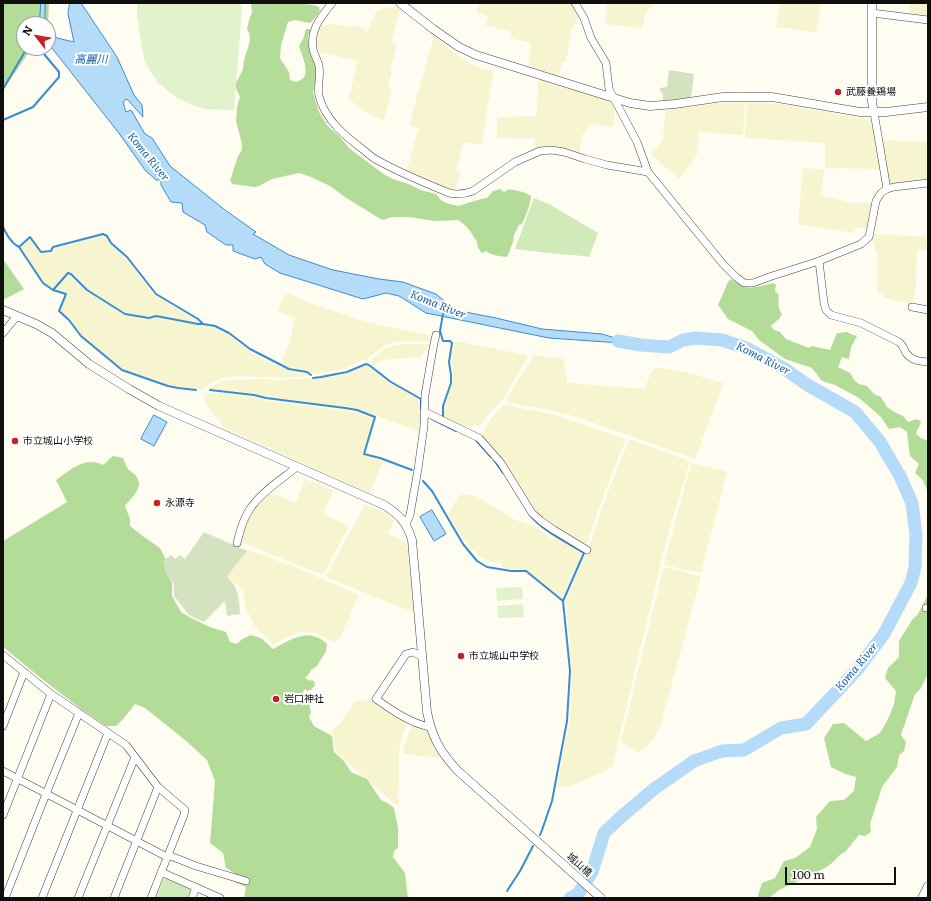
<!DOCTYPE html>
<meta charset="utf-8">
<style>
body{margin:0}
#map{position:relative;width:931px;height:901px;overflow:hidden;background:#fffdf1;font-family:Literata,serif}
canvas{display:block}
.frame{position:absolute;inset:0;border:4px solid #0f0f0f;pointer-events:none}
.north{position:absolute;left:16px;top:16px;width:40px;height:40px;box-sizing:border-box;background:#fff;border:1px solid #9f9f9f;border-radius:50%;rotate:301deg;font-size:11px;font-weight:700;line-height:16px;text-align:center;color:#0f0f0f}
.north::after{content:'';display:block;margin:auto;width:14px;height:18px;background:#c32423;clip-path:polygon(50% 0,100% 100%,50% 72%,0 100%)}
.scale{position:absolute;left:785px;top:867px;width:111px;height:18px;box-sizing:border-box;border:2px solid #0f0f0f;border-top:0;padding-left:5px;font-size:12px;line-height:14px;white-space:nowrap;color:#0f0f0f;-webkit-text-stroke:3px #fff;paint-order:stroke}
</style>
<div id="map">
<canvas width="931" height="901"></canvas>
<div class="frame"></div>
<div class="north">N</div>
<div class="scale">100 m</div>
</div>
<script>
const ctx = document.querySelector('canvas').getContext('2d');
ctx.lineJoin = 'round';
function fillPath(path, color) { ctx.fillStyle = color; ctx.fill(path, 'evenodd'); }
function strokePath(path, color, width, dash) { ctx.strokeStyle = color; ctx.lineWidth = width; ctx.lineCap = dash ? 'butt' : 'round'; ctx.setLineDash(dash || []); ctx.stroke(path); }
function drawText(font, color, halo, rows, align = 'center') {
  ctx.font = font + ' Literata,"Noto Sans JP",serif'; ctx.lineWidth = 4; ctx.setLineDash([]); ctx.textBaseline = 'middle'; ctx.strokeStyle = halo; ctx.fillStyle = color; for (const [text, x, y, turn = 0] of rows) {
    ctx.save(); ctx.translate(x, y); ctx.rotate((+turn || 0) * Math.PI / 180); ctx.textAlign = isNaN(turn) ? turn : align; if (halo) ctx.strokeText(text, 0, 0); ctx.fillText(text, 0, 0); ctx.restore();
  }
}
fillPath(new Path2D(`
 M479,3H571L579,17L572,28L566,62H562L559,76L528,66L531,43L510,38L512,32L485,25L488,16L476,12Z
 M607,3H657L653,5L646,12L642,28L605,24Z
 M780,3H821L816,33L785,28H776Z
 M910,3H928V17L909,15Z
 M387,7H396L401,9L391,43L397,44L390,71L392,72L388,88L392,89L384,121L366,112L348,99L351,89L358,61L319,52L317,49V42L318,33L320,28L323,26L334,24L348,27L351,25L360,27L365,30L366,32L369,29L375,14L379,10Z
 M434,36L453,52L471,64L482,69L494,71L487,108L482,145L463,142L456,171L460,172L455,191L406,172L419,128L409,125Z
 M539,78L609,100L615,109L613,127L591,124L582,136L579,155L535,151L534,138H497V117L536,116Z
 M745,102L743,135L699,132L697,155L679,179L651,155L663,139L665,110L717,103Z
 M747,102L781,104L872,120L880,169L825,168V143L745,138Z
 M882,140L928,142V181L892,185L888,183Z
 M803,168L825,169L821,195L851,203H873L869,229L856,227L854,233L798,224Z
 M874,234L928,237V250H917L916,284L913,304L884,298L882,293L877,294L878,276V256L873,243Z
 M98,236H103L106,237L110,244L127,260L154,294L174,307L198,320L201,323H195L156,315L149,317L126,313L119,310L88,290L75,275L72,273L69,272L53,289L44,283L41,278L20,247L30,238L40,252L46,253L52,252L58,247Z
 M68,274L79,283L86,291L107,304L114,309L125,315L150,319L161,318L215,328L227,334L251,352L264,360L294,372L305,374L310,376L284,378L242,376L222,378L211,383L204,389H199L178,387L169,385L124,370L104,355L82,336L70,319L59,311L67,294L54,290Z
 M288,293L305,301L357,319L380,325L429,335L430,341H402L391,343L381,348L367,359L340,370L326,372L312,373L290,367L281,362L289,345L295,318L278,312L282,300Z
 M455,341L526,355L527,358L503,399L491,411L481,425L460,426L444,418V406L453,381L452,361Z
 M404,344H429L420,357L383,360L374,365L372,362V359L386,348L393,346Z
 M534,355L563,359L567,378L566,382L592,385L644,389L653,369L661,368L693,374L723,383L719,396L695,459L577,417L553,411L506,402L518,380Z
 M367,366H369L391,383L420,400V416L422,417L419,431L357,409L272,398L251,393L206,389L212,386L225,380L257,379L281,380L333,377L346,374Z
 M205,393H219L255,397L268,401L342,410L359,413L374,419L363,454L384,461L369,493L224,428L214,414L206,405L204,400Z
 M504,405L552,414L626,439L610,478L586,545L554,527L537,512L502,457L482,435L486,426L495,414Z
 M629,439L690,461L666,541L612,767L588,779L567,787L557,788L570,717L572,672L566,601L591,541L606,497Z
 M692,463L725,471L727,472L720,499L701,573L664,565L684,488Z
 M305,479L333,490L323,514L349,526L323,575L241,542L240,539L250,515L256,506L270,493L296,503Z
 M459,495H473L505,513L513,519L534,526L552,539L556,538L583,553L562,598L526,570L502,568V563L490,562L480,556L471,549L448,515Z
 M365,505L379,510L387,514L394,521L388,533L407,544L412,593L413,612L328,578L327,574Z
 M247,550H249L300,569L359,595L339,640L333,642L316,633L299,632L281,640L274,645L256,628L246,609L243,593L238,584H236L227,576Z
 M664,567L701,576L661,724L654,739L638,753L621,741L643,650Z
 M374,699L408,723L403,734L399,751V781L398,806L374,786L335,751L332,730L340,724L354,702Z
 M412,723L426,729L434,747L440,758H438L408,754L403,753L404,746Z`), '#f6f5d0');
fillPath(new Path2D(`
 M534,198L549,204L598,233L589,257L574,255L557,254L515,249Z
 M166,878L189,887L191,890L187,898H156L163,880Z`), '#d0ebb9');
fillPath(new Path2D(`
 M3,3H49L48,24H24V48H32L3,90Z
 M251,3H293L314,5L319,7L320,11L315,18L310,23L295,20L288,22L281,45L280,58L289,72L290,80L296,82C298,81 302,80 304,77C309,70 301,53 299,46L303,39L306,29H311L308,36L309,47L311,56L316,67L315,84L313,92L315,100L319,112L327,125L331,129L339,136L350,149L385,175L395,180L406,183L421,190L436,194L441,200L446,203L458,206L474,201L481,199L487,198L493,191L500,189L504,192C505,192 505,191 507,190C512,188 527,193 531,196C530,206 526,215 522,224L519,225L514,235L513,242L507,257C499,256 493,256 486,251L482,253L478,248L477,242L470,231L466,226L458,220L436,221L409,217H392L386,219L382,220L345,197L330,186L311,177L299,173L272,179L259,186L254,187L233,184L230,181L238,156L242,150V144L236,121L237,107L240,97L235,86C237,80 240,76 242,71C244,68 243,64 244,61C246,50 254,40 247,29L249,20L252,12Z
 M3,259L24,289L3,300Z
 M731,279C747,292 755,287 773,283L776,285L775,291L779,295C778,303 778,308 782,314L780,318L771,326L774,330L780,332L786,339L809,348L812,346L830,350L837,333L847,332L853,335L857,336L851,347L849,359L842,357L838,367L850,373L854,380L859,384L867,386L874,394L881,397L887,407L894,412L903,416L908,422L916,419L921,421C920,426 917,429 916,434L921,438L928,441V456L927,460L928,468V505C928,491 927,482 915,473L919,464L910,456L907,432L900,427L889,429L881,417L859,398L835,385L822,381L812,368L785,359L759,340L752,331L728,319L718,305L728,282Z
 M113,456L123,458C125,462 126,467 129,470C131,472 134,473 136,476C145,487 131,498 125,506L130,519V526L144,537L160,548L166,560L165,569L172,583V596L181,612L193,619L210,627L226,632L230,642L237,644L242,639L251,635L261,638L273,649C285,643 302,631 316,637C320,638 324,641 327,644L326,651L317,666L311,670L309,674L305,678L308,680L314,681L315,685L311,690L307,691L305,689L300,696L295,700L309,704L311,712L309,717L314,726L332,736L334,752L344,761L351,772L367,779L381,800L389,804L394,808L398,828V848L394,851L393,857L405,873L408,898H244L246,887L234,882V873L226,868L223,853L210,843L215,781L207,760L185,740L145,708L135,704L124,718L116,726H106L81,709L42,679L3,647V541L67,502L56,480C71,470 84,456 103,465Z
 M928,595V673L921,688L915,694L901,735L906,742L904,751L899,755L897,767L882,787L870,824L871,832L865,836L859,835L846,851L840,855L832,863L825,868L779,890L769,898H759L758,895L762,883L775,878L784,861L795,858L810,847L817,829L816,817L830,801L844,800L854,791L856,777L845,774L831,767L824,738L833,724L844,723L866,741L880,733L888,719L894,704L896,691L885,678L888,668L899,657V641L912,620L918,614Z`), '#b3dc98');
fillPath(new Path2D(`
 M669,70L694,74L691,98L663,101V93H661L660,88L667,87Z
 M204,532L247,551L227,576C239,589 239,597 240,614L227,616L225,601L204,622L189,615L174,596V584L166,574L163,561L171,555L175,559L180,555L185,559Z`), '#d5e2c0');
fillPath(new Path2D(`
 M137,3H239L242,7L234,110L205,109L192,105L177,98L157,82L145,62L140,38L137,16Z
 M522,587L523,599L497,601L496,588Z
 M523,604L524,617L498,618L497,606Z`), '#e2f2cb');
const water = new Path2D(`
 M41,3H45V22L46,24H40Z
 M70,3H81L117,57L134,95L142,105L143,117L127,99L123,102L126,112L131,110L145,134L152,138L170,166L225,210L256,232L253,234L289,255L333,270L379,279L403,282L436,294L455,310L496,318L542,329L602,334L635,344L549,338L426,313L399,296L386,293L363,299L280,273L265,264L261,257L255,259L233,251V245H226L207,232L205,225L183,212L182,203L171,202L161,185V180H156L145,170L118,132L48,43V27L57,38L74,42L68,14Z
 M154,415L167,422L154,446L141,439Z
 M432,510L446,534L434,541L420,517Z`);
fillPath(water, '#b4dbf8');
strokePath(water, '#398cd1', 1);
strokePath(new Path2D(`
 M3,89L27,48
 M3,120L33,107L59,77V72L39,48
 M3,227C7,235 11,243 19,247L30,237L41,252L51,251L53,247L103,234L107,236L111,243L127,257L156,294L198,319L203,324L215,326L229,333L250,349L289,369L307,372L311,375
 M19,247L43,283L53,290L66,294L59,311L69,320L81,336L122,370L168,386L178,388L196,390
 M53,290L68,273L71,274L87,290L125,314L149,318L156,316L198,324H203
 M443,314L440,331L443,341H450L452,343L449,362L451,375V383L443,406V418
 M313,378L321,377L347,372L366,364L369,365L391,382L421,399V409
 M210,390L254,395L266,398L345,408L357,410L375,417L364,454L380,458L412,470
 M432,419L456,431
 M475,439L491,457
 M494,460L503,473
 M423,481L432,491L463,544L477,561L487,567L511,571H526L563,601
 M530,515C544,532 565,541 584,553L563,601L570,671L567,721L552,801L542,830L540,835
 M507,891L520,871L533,846`), '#398cd1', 2);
strokePath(new Path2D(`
 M570,898L578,894L592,872L604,833L621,817L654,789L694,761L722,751L744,750L781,728L806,724L856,671L884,634L911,583L915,567L916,535L912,503L900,476L880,442L855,412L806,384L785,369L746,348L722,340L696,338L683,340L669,347L641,345L618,341`), '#b4dbf8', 13);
const minor = new Path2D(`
 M332,3C321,17 310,29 313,49C314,55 318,60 319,66C321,76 317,86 319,96C325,120 346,137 365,151C369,154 372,158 377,160C400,173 425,183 449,193C458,195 465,194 473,191L515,162L540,151L551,150L564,152L585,159L607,165L648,172
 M575,3L584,18L591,38L606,63L609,89L637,142L648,172L723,264L736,277L744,283H753L772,276L788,271L819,261L861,244L869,237L876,201L881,193L887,189L894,187L928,183
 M872,13L928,20
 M874,113L876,124L887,189
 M819,261L824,303L826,310L831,315L861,323L899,342C903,345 904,349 906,353C912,361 919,361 928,362
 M912,307L928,310
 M3,333L17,316
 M425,412L479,438L501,463L532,513L541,521L554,530L587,550
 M406,524L410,515L418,469L424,426L425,395L434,343L436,335
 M237,543C240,530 244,516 252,506C264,490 282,479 297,467
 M926,608H928
 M3,655L51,694L126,745L158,787L185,810L184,815L151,898
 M421,656L413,652L406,654L376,699C393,711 410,723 430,727
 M3,726L24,672
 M3,771L167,857
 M3,815L51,694
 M168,855L196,866L246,881
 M161,872L220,898
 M5,898L46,794L79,713
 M42,898L108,733
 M78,898L135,757
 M114,898L158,787
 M192,898L196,887`);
const tertiary = new Path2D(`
 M400,3L433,29L459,47L476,55L630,103L650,106L675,104L723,97H772L860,112H886L928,107
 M872,3V102L874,113
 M3,310L36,324L52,333L89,364L129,389L159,406L384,505C400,515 407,523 412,540L427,712C432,737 440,752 458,771L601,898
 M922,898L928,886`);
strokePath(minor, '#424242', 8);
strokePath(tertiary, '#424242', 9);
strokePath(minor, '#fff', 7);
strokePath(tertiary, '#fff', 8);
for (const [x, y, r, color] of [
 [838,92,4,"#c32423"],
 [15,441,4,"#c32423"],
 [157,503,4,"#c32423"],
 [461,656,4,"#c32423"],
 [276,699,4,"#c32423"]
]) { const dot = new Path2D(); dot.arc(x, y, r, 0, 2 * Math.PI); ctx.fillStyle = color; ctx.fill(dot); strokePath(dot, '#fff', 1.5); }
drawText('10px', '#0f0f0f', '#fff', [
 ["武藤養鶏場",846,92],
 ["市立城山小学校",23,441],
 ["永源寺",165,503],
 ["市立城山中学校",469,656],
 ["岩口神社",284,699]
], 'left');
drawText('10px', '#0f0f0f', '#fff', [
 ["城山橋",579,865,42]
]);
drawText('italic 11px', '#145ea4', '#fff', [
 ["高麗川",91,60],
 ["Koma River",148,157,51],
 ["Koma River",438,305,22],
 ["Koma River",763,359,27],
 ["Koma River",857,667,-50]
]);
</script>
